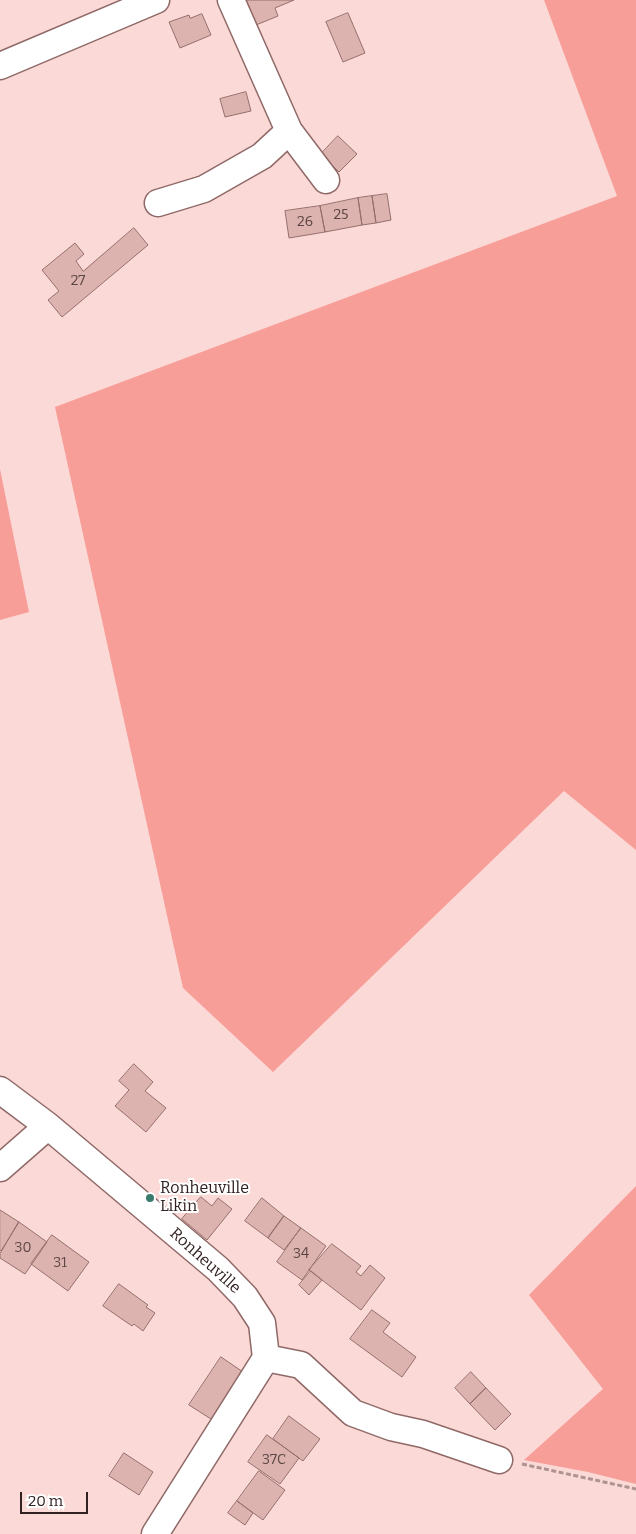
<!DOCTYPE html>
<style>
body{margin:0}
#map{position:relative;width:636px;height:1534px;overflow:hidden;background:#fbd9d6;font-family:Bitter,serif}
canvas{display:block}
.scale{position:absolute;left:20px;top:1492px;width:68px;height:22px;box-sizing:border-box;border:2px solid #312120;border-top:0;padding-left:6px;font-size:15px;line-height:18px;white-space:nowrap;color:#312120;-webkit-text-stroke:4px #fff;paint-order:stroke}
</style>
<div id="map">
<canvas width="636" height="1534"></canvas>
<div class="scale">20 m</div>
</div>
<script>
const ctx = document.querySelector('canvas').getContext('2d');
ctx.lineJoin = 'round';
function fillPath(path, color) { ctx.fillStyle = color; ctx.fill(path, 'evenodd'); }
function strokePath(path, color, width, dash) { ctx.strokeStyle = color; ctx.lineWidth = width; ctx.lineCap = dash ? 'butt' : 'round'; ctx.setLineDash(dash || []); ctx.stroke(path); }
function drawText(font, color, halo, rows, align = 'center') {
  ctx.font = font + ' Bitter,serif'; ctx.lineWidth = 4; ctx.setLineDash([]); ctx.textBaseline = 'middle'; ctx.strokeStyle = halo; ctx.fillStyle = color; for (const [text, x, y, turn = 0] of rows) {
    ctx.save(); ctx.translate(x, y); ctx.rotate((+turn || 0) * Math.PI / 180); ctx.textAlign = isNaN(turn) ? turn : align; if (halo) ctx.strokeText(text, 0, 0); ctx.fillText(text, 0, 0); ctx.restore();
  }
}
fillPath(new Path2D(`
 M544,0H636V850L564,791L273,1072L183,988L55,407L617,196Z
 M0,469L29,612L0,620Z
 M636,1186V1484L588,1472L524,1460L603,1389L529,1295Z`), '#f89e99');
const building = new Path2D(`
 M245,0H294L275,8L278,16L256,25Z
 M348,13L365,53L343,62L326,22Z
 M202,14L211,35L180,48L169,22L189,15L190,18Z
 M246,92L251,111L225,117L220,99Z
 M338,136L357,154L339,172L321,154Z
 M387,194L391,220L376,223L372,196Z
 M372,196L376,223L362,225L358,198Z
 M358,198L362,225L325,232L320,206Z
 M320,206L325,232L289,238L285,211Z
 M134,228L148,245L62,317L48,300L59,291L42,270L75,243L84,254L76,261L83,271Z
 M134,1064L153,1082L145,1091L166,1108L146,1132L115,1106L129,1090L119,1081Z
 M201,1197L212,1206L218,1198L232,1209L207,1240L182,1219Z
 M262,1198L284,1216L268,1238L245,1221Z
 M0,1210L19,1222L1,1251L0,1250Z
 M284,1216L301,1228L284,1250L268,1238Z
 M19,1222L47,1242L25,1274L0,1258V1254Z
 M301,1228L326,1246L302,1280L277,1262Z
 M52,1235L89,1262L68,1291L31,1264Z
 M332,1244L361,1266L356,1272L361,1276L370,1265L385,1278L361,1310L309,1270Z
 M311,1271L322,1280L309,1295L299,1285Z
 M119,1284L148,1305L146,1307L155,1313L143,1331L134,1324L132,1326L103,1306Z
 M372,1310L390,1323L383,1332L416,1357L402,1377L350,1339Z
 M221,1357L243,1372L211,1419L189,1405Z
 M471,1372L486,1388L470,1404L455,1388Z
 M486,1388L511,1414L495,1430L470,1404Z
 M289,1416L320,1439L303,1461L273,1439Z
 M267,1435L299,1458L280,1484L248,1462Z
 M124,1453L153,1472L139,1495L109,1476Z
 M259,1471L285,1490L263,1520L237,1501Z
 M237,1501L253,1513L245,1525L228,1513Z`);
fillPath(building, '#ddb3b0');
strokePath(building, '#956f6c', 1);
const minor = new Path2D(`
 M231,0L289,131L326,180
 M0,66L156,0
 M158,203L204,189L262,156L289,131
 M0,1090L48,1126L218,1269L245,1297L262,1323L266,1358L155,1534
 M0,1168L48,1126
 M266,1358L301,1365L353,1413L391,1427L423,1434L499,1460`);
strokePath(minor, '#8f6967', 29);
strokePath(new Path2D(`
 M522,1464L636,1489`), '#ae9391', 3, [5, 2.5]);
strokePath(minor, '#fff', 26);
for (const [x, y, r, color] of [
 [150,1198,5,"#397b6c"]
]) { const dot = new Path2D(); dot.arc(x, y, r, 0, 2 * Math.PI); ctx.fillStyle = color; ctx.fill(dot); strokePath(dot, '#fff', 2); }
drawText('14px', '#5c4644', null, [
 ["25",341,215],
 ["26",305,222],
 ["27",78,281],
 ["30",23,1248],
 ["34",301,1254],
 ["31",60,1263],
 ["37C",274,1460]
]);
drawText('16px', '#312120', '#fff', [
 ["Ronheuville",160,1189],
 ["Likin",160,1207]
], 'left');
drawText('16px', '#312120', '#fff', [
 ["Ronheuville",205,1261,42]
]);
</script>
